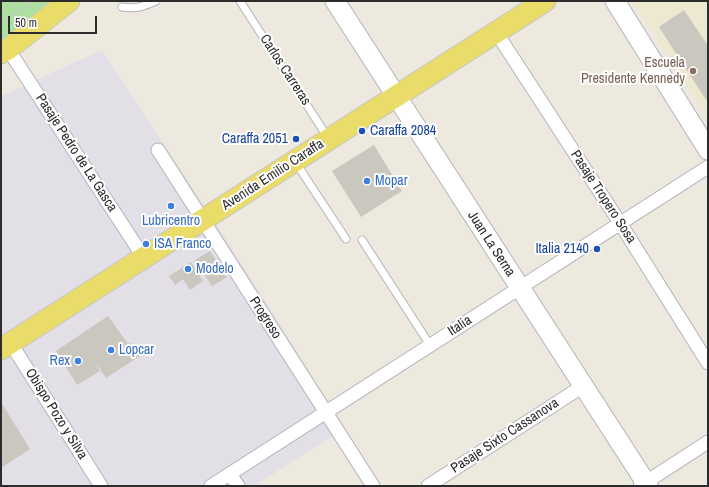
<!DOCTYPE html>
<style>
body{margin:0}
#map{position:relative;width:709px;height:487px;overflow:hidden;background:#ede9df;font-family:"Archivo Narrow",sans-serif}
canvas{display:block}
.frame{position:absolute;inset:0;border:2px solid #2c2c2c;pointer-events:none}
.scale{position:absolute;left:8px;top:16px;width:89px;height:18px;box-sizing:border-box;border:2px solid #2c2c2c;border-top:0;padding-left:5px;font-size:12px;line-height:14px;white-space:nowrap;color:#2c2c2c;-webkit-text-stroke:3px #fff;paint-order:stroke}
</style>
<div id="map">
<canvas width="709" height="487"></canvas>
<div class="frame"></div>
<div class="scale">50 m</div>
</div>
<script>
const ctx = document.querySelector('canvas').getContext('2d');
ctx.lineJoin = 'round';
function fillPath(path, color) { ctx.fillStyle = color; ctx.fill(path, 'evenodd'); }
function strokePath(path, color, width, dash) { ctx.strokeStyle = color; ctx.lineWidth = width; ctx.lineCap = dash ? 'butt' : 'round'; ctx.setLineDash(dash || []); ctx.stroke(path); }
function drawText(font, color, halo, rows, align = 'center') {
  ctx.font = font + ' "Archivo Narrow",sans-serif'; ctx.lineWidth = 4; ctx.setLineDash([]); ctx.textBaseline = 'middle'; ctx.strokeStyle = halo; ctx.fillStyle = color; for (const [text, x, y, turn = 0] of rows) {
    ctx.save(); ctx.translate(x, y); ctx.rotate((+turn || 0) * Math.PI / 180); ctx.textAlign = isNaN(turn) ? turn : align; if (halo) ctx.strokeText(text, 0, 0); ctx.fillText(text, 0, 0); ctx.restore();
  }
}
fillPath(new Path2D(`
 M102,50L222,233L345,428L254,486H1V96Z`), '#e2dfe6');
fillPath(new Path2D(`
 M633,1H708V119L646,22Z`), '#ede8d0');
fillPath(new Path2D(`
 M1,1H69L1,53Z`), '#ade0a0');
fillPath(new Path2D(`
 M684,10L708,46V99L706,100L659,27Z
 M374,145L402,191L361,217L332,171Z
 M210,251L227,277L212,286L195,260Z
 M191,262L203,281L190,290L183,279L175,285L169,276Z
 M108,316L128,344L131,343L140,356L106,378L94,360L100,371L77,385L56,351Z
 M1,402L30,449L1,468Z`), '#c9c7be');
const lane = new Path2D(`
 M240,1L328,138
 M122,7C137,9 142,7 156,1
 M296,163L346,239
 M362,240L430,345`);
const street = new Path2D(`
 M496,32L620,223L708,363
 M8,49L144,258
 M158,150L373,486
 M10,342L101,486
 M230,474L238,486
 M211,486L708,167
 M428,486L583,386
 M640,486L708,442`);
const secondary = new Path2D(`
 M335,1L648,486
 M615,1L708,150`);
const primary = new Path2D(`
 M1,53L8,49L69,1
 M1,349L545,1`);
strokePath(lane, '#b3b3be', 9);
strokePath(street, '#b3b3be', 15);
strokePath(secondary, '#b3b3be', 21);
strokePath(primary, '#c8c8c8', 23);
strokePath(new Path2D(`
 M1,24L34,1`), '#c8c8c8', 2, [3, 2]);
strokePath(lane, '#fff', 7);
strokePath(street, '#fff', 13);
strokePath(secondary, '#fff', 19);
strokePath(primary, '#e9dc69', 21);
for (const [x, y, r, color] of [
 [693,71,4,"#8d6e63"],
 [362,131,4,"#1a4fb4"],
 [296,139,4,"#1a4fb4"],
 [367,181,4,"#3f7fe0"],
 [171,206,4,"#3f7fe0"],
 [146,244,4,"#3f7fe0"],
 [597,249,4,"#1a4fb4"],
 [188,269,4,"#3f7fe0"],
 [111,350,4,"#3f7fe0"],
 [78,361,4,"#3f7fe0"]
]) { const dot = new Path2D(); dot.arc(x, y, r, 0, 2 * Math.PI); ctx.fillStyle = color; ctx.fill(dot); strokePath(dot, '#fff', 1.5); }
drawText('14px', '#785e54', '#fff', [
 ["Escuela",685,63],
 ["Presidente Kennedy",685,79]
], 'right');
drawText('14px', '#2c2c2c', '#fff', [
 ["Carlos Carreras",285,70,57],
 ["Pasaje Pedro de La Gasca",76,153,57],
 ["Avenida Emilio Caraffa",273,175,-33],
 ["Pasaje Tropero Sosa",603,197,57],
 ["Juan La Serna",491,244,57],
 ["Progreso",265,318,57],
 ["Italia",460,326,-33],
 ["Obispo Pozo y Silva",56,414,58],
 ["Pasaje Sixto Cassanova",505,436,-33]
]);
drawText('14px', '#164399', '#fff', [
 ["Caraffa 2084",370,131,"left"],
 ["Caraffa 2051",288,139],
 ["Italia 2140",589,249]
], 'right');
drawText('14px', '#366cbe', '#fff', [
 ["Mopar",375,181],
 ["Lubricentro",171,221,"center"],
 ["ISA Franco",154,244],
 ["Modelo",196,269],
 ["Lopcar",119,350],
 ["Rex",70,361,"right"]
], 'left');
</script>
